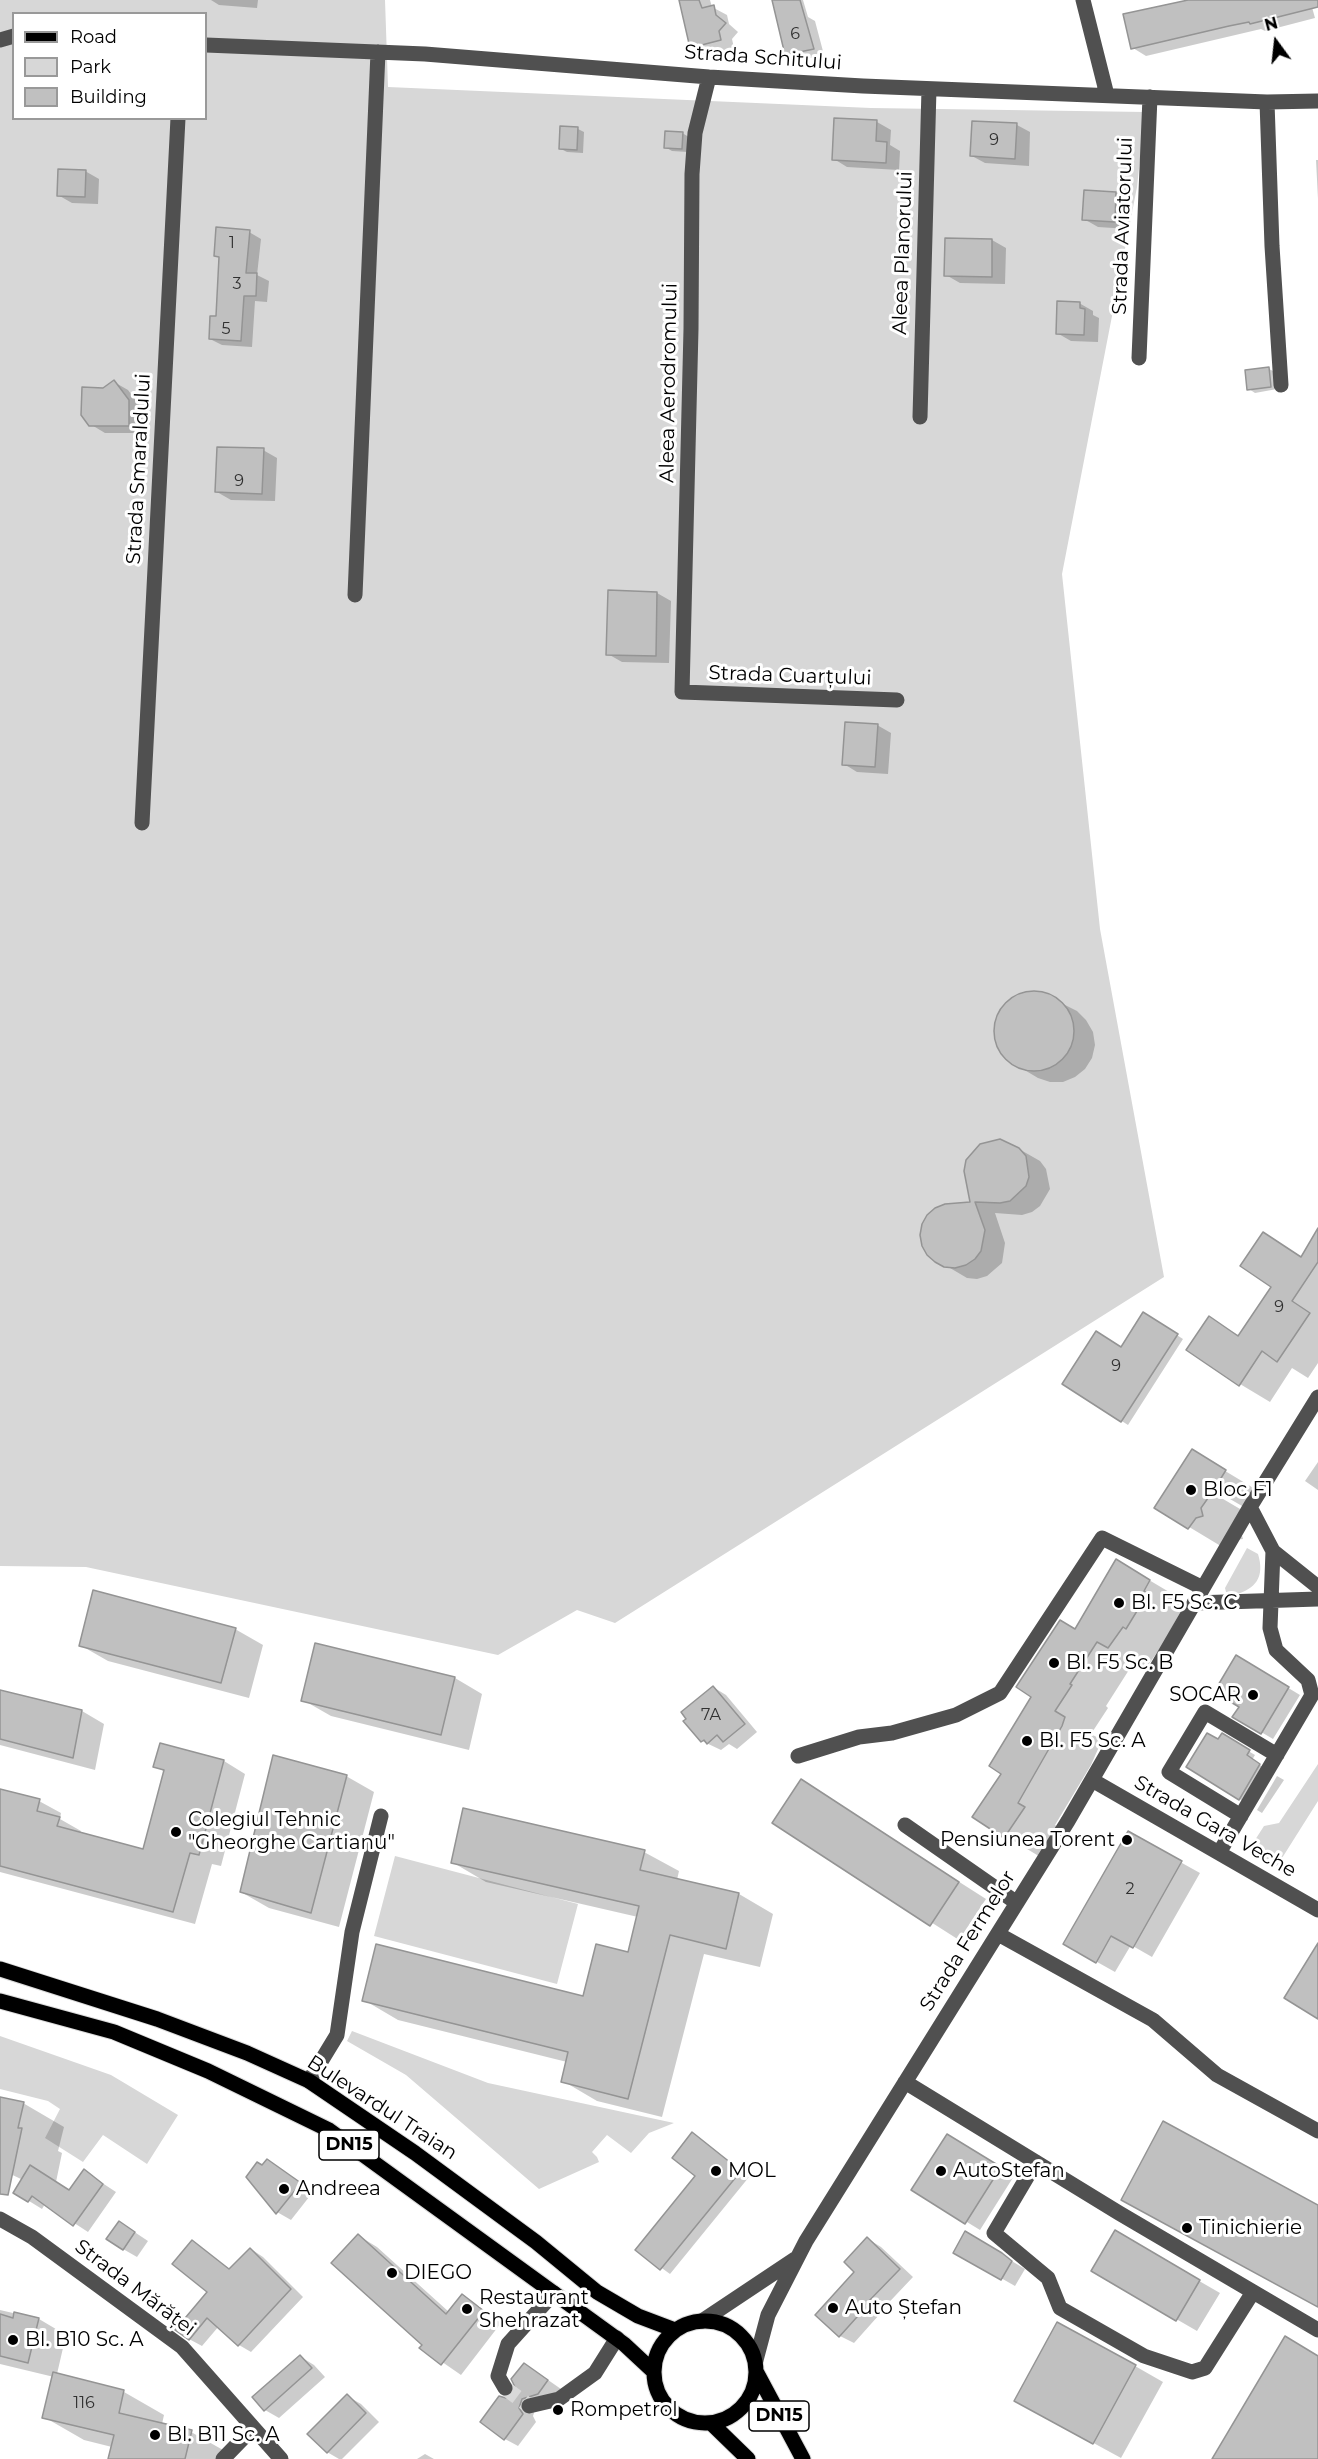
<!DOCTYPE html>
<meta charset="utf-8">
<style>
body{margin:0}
#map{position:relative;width:1318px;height:2459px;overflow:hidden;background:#fff;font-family:Montserrat,sans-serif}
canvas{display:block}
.legend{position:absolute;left:12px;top:12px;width:195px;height:108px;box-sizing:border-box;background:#fff;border:2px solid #999;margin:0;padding:8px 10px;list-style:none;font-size:18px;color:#000}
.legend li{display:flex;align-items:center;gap:12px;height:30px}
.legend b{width:30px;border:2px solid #999}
.north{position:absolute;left:1246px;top:12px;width:60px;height:60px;-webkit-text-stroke:4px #fff;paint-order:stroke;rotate:345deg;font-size:16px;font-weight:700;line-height:24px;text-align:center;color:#000}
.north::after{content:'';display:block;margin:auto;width:21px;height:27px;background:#000;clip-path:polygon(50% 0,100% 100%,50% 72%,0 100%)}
</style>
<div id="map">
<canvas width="1318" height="2459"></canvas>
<ul class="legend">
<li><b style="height:8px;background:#000"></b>Road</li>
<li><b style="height:16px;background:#d7d7d7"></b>Park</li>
<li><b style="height:16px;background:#c0c0c0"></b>Building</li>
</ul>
<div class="north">N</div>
</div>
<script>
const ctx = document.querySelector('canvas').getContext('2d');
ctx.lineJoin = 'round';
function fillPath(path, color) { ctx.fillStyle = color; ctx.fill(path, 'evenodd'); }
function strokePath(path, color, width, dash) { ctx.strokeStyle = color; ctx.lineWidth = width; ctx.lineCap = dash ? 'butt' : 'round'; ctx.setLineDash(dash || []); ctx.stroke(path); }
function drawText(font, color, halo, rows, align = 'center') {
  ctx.font = font + ' Montserrat,sans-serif'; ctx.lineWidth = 6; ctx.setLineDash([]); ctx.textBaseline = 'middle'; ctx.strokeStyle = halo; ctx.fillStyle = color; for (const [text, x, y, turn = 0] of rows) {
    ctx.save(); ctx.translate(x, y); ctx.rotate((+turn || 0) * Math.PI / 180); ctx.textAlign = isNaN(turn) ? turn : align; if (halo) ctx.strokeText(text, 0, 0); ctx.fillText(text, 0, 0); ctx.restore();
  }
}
fillPath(new Path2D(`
 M0,0H385L388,87L871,108L1145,112L1137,187L1062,574L1100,929L1164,1277L615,1623L577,1610L498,1655L86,1567L0,1566ZM14,14H206V118H14Z
 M1247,1548L1258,1554C1265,1577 1256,1589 1234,1595L1226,1592L1225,1588Z
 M1318,1764V1801L1277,1866L1257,1855L1255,1840L1264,1826L1279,1823Z
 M395,1856L578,1904L557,1984L374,1936Z
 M352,2031L488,2083L674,2123L649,2133L631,2153L607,2135L592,2152L597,2157L599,2162L539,2189L406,2075L347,2041Z
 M0,2036L111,2075L178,2115L147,2164L103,2135L83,2162L45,2138L60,2109L48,2101L0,2089Z`), '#d7d7d7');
fillPath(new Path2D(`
 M211,0H258L257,8L219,5Z
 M679,0H710L712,7L727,15L729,24L738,32L732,39L734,48L705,55L692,47Z
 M773,0H803L808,17L815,21L824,55L797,61L786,54Z
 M1192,0H1310L1315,18L1265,31L1261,29L1146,56L1133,48Z
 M836,120L877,122L891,130L890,145L900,151L899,170L847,167L834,159Z
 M1017,125L1030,132L1029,166L985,163L972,156Z
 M578,129L584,132L583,153L567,152L561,149Z
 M682,133L689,137L688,152L672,151L665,147Z
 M1316,160H1318V199Z
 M85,171L99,179L98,204L72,203L58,195Z
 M1085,192L1116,193L1130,201L1129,229L1098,227L1084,219Z
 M249,232L261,239L257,275L269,281L267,302L255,301L252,347L222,345L210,339L217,318L221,258L215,255Z
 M947,239L992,240L1006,248L1005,284L960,283L946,275Z
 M1079,303L1093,311V315L1099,318L1098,342L1071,341L1057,333Z
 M1269,369L1275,372L1277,389L1255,393L1249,389Z
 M114,382L128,390L142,409V433H105L90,424L104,389Z
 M263,450L277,458L275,501L231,500L217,492Z
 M657,593L671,601L669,663L622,662L608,654Z
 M877,725L891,733L888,774L857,772L844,764Z
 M1030,993L1043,994L1077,1011L1086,1020L1093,1032L1095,1045L1092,1058L1085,1069L1075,1077L1063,1082H1050L1038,1078L1006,1059L999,1048L995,1036L996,1024L1000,1012L1008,1003L1018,996Z
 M1019,1149L1040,1161L1046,1169L1050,1189L1040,1206L1032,1212L1022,1215L995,1213L1005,1243L1002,1263L987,1276L977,1279L967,1278L945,1265L971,1203Z
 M1318,1231V1363L1308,1378L1292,1368L1270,1402L1240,1384L1209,1318L1240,1336L1273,1287L1263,1234L1302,1257Z
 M1144,1314L1183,1339L1128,1425L1064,1384L1121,1349Z
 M1192,1451L1265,1495L1254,1513L1218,1492V1496L1252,1516L1241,1532L1243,1539L1236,1540L1229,1551L1156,1507Z
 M1318,1462V1490L1305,1481Z
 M1117,1561L1186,1602L1161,1647L1146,1668L1134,1662L1106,1706L1108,1708L1091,1734L1102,1740L1091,1765L1055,1825L1061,1829L1042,1858L974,1817L1003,1773L1076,1631Z
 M235,1629L263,1645L249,1698L108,1661L80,1645Z
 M1237,1657L1300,1695L1273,1739L1234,1716L1241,1706Z
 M455,1678L482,1694L469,1750L331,1716L303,1700Z
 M713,1687L726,1695L757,1732L737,1749L729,1744L721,1750L702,1741Z
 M0,1692L82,1711L104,1724L95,1770L0,1745Z
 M1228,1739L1255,1755L1252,1760L1266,1769L1246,1803L1188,1767L1218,1741Z
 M224,1761L245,1774L221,1866L212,1864L195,1924L0,1872V1790L39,1801L61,1813L60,1819L81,1831L80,1834L144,1850L165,1772L155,1766Z
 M346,1776L374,1792L339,1927L269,1908L241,1892Z
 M1277,1776L1284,1780L1262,1813L1257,1810Z
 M801,1781L986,1899L959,1940L774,1822Z
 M1128,1833L1200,1873L1152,1957L1131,1945L1115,1972L1065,1944Z
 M644,1852L679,1871L677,1880L739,1894L773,1914L760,1967L704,1954L662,2117L597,2101L563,2081L567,2062L398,2020L364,2000L584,1997L629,1954L638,1917L486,1882L452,1862Z
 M0,2098L23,2103L64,2127L58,2151L62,2153L56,2182L70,2191L84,2171L116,2192L88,2232L45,2204L42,2209L29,2201L23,2180L0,2169Z
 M693,2134L749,2177L670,2274L637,2250L697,2176Z
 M961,2143L1014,2176L980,2230L913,2189Z
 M267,2161L313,2192L291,2220L277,2212L248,2177Z
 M133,2231L148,2241L137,2257L123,2249Z
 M965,2233L1025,2269L1015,2286L955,2252Z
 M1116,2233L1220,2293L1197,2331L1093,2271Z
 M359,2236L377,2247L449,2312L462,2296L501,2323L461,2375L422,2348L424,2345Z
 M868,2239L881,2247L913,2277L878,2314L879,2315L854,2343L840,2336L856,2272Z
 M192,2242L231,2270L251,2249L263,2257L303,2297L251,2352L239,2345L219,2326L202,2346L189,2339L209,2292Z
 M0,2310L39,2319L66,2335L57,2374L124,2392L164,2415L162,2424L191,2432L232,2455L231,2459H110L112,2447L84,2440L44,2417L54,2377L0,2364Z
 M301,2357L314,2365L325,2377L279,2418L265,2410L254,2398Z
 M1135,2366L1163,2382L1121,2458L1044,2416Z
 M538,2373L561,2389L536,2407L533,2416L536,2422L518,2446L505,2439L506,2399Z
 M347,2396L361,2404L379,2422L342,2459H339L327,2452Z
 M425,2454L434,2459H417Z`), '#0003');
const building = new Path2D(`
 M679,0H699L702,8L714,5L716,15L726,23L719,31L721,40L690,48Z
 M772,0H800L814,49L785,55Z
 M1188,0H1318V7L1250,24L1249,22L1229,26L1131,49L1123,14Z
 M834,118L877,120L876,141L887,142L886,163L832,160Z
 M972,121L1017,123L1015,159L970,156Z
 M560,126L578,127L577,150L559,149Z
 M665,131L683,132L682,149L664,148Z
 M58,169L86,170L85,197L57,196Z
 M1084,190L1116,192L1115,222L1082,220Z
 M216,227L250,230L246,273H257L256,296H244L241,341L209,339L210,316H216L219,257L214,256Z
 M945,238L992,239V277L944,276Z
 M1057,301L1080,302V308L1085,309L1084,335L1056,334Z
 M1269,367L1271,387L1247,390L1245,370Z
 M114,380L129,400V426H89L81,415L82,387L103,388Z
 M217,447L264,448L262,494L215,492Z
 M608,590L657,592L656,656L606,655Z
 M845,722L878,724L875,767L842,765Z
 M994 1031a40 40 0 1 1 80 0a40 40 0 1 1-80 0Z
 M1000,1139L1019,1148L1026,1156L1029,1177L1026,1186L1010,1201L1000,1203L975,1202L985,1230L981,1251L975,1259L966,1265L955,1268L944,1267L935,1262L927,1255L922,1246L920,1235L922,1224L927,1215L935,1208L945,1204L970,1202L964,1171L966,1160L980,1144Z
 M1318,1228V1262L1292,1301L1310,1313L1277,1362L1262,1351L1239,1386L1186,1350L1209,1316L1238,1336L1271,1287L1240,1266L1263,1232L1301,1257Z
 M1143,1312L1178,1334L1121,1422L1062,1384L1096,1331L1121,1347Z
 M1192,1449L1226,1470L1218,1483L1220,1489L1213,1491L1201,1508L1203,1516L1196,1518L1188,1529L1154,1508Z
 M1116,1559L1150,1580L1144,1591L1148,1593L1126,1629L1123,1627L1108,1648L1097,1642L1070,1684L1072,1685L1055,1711L1065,1717L1062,1726L1018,1803L1025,1807L1004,1838L972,1817L1001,1774L989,1766L1031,1697L1016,1687L1060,1620L1075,1629Z
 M93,1590L236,1628L221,1683L79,1646Z
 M315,1643L455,1677L441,1735L301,1701Z
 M1236,1655L1289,1687L1261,1734L1232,1717L1239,1707L1214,1692Z
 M713,1686L745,1724L723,1742L717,1735L707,1744L704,1740L701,1742L683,1721L686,1719L681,1712Z
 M0,1690L82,1710L73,1758L0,1739Z
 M1207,1733L1218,1739L1222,1733L1250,1750L1247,1755L1260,1764L1239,1800L1186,1767Z
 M160,1743L224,1760L199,1855L190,1853L173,1912L0,1866V1789L40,1799L37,1811L60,1817L57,1826L143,1849L164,1770L153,1767Z
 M273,1755L347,1775L311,1913L240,1892Z
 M801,1779L959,1882L930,1926L772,1823Z
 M463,1808L645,1850L640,1870L739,1893L726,1949L670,1935L628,2099L561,2082L568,2052L362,2001L376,1944L583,1996L596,1944L628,1952L639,1906L451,1863Z
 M1128,1831L1182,1861L1133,1948L1111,1936L1096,1963L1063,1944Z
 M1318,1943V2019L1284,1998Z
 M0,2097L24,2102L18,2128H22L8,2195L0,2194Z
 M1163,2121L1318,2205V2307L1121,2200Z
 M692,2132L741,2171L660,2270L635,2250L695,2176L672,2158Z
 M947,2134L1001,2167L965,2224L911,2190Z
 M267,2159L301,2183L276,2214L246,2177L257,2162L262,2165Z
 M30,2165L69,2190L84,2169L103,2184L73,2226L32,2196L28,2202L13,2193Z
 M119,2221L135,2232L123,2250L106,2239Z
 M1115,2230L1200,2280L1176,2321L1091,2271Z
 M965,2231L1002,2253L1012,2261L1001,2280L953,2253Z
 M358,2234L446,2314L462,2294L484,2311L441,2365L419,2348L422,2345L331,2263Z
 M867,2237L900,2269L865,2305L866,2307L839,2337L815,2315L854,2272L844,2262Z
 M192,2240L229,2269L250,2248L291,2289L238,2346L207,2318L189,2340L175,2330L207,2292L172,2264Z
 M14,2312L39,2318L28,2363L0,2356V2314L13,2318Z
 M1057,2322L1136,2365L1093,2444L1014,2401Z
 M1285,2336L1318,2356V2459H1212Z
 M300,2355L312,2368L264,2411L252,2397Z
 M524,2363L548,2380L538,2394L522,2399L519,2408L523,2414L504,2440L480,2422L499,2396L506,2398L513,2393L515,2387L511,2379Z
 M53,2372L124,2390L119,2413L192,2430L185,2459H108L114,2435L42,2418Z
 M347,2394L366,2413L327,2453L307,2434Z`);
fillPath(building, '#c0c0c0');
strokePath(building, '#949494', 1.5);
strokePath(new Path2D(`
 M505,2388L529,2406`), '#d9d9d9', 15, [15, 8]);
const major = new Path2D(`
 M0,1969L157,2019L247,2053L309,2081L415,2153L536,2242L597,2292L638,2316L675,2330
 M0,2001L114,2032L208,2071L329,2130L624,2344L653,2371
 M654 2372a51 51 0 1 1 102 0a51 51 0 1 1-102 0Z
 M757,2373L803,2459
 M711,2423L748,2459`);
strokePath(major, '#dbdbdb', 17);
strokePath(new Path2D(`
 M1083,0L1107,95
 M0,40L14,36
 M206,45L425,54L709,77L863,86L1267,102L1318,101
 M709,77L695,133L692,174L691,329L682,692L897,700
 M1267,102L1272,246L1281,385
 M1139,358L1150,97
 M920,417L929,89
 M355,595L378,52
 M142,823L178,118
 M1250,1507L1273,1551L1318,1587
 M1194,1603L1318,1599
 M798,1756L859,1737L892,1733L956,1715L1000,1693L1102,1538L1203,1588
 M1092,1780L1318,1910
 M1241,1816L1169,1772L1205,1712L1277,1755
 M905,1825L1017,1903
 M1219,1853L1312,1695L1308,1680L1276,1650L1270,1628L1273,1551
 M998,1934L1153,2020L1217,2075L1318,2131
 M309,2081L337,2035L352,1932L381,1816
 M905,2082L1119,2213L1318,2330
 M1036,2162L994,2233L1048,2278L1060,2308L1144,2356L1192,2372L1205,2368L1253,2292
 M0,2219L32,2237L182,2347L281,2459
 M702,2321L795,2259
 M756,2360L768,2315L806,2241L1068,1821L1250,1507L1318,1397
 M505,2388L498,2376L508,2344L554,2293
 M529,2406L559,2399L595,2373L617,2338
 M223,2459L253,2428`), '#505050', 15);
strokePath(major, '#000', 15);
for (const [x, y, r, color] of [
 [1191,1490,6,"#000"],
 [1119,1603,6,"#000"],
 [1054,1663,6,"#000"],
 [1253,1695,6,"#000"],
 [1027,1741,6,"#000"],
 [176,1832,6,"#000"],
 [1127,1840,6,"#000"],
 [716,2171,6,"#000"],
 [941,2171,6,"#000"],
 [284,2189,6,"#000"],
 [1187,2228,6,"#000"],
 [392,2273,6,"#000"],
 [833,2308,6,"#000"],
 [467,2309,6,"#000"],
 [13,2340,6,"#000"],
 [558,2410,6,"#000"],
 [155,2435,6,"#000"]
]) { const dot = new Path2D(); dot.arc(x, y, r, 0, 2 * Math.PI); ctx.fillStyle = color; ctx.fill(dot); strokePath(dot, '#fff', 2); }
drawText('16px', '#303030', null, [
 ["6",795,34],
 ["9",994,140],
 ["1",232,243],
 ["3",237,284],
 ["5",226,329],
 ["9",239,481],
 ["9",1279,1307],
 ["9",1116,1366],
 ["7A",711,1715],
 ["2",1130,1889],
 ["116",84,2403]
]);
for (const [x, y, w] of [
 [349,2145,60],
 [779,2416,60]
]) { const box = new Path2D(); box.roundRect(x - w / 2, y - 15, w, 30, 4.5); ctx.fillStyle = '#fff'; ctx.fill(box); strokePath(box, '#000', 1.5); }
drawText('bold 18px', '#000', null, [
 ["DN15",349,2145],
 ["DN15",779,2416]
]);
drawText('20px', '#000', '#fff', [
 ["Strada Schitului",763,58,4],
 ["Strada Aviatorului",1123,226,-88],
 ["Aleea Planorului",903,253,-88],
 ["Aleea Aerodromului",669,383,-89],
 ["Strada Smaraldului",139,469,-87],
 ["Strada Cuarțului",790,676,2],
 ["Strada Gara Veche",1215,1827,30],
 ["Strada Fermelor",968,1941,-58],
 ["Bulevardul Traian",382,2108,33],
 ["Strada Mărăței",135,2288,37]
]);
drawText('20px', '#000', '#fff', [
 ["Bloc F1",1203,1490],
 ["Bl. F5 Sc. C",1131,1603],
 ["Bl. F5 Sc. B",1066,1663],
 ["SOCAR",1241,1695,"right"],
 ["Bl. F5 Sc. A",1039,1741],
 ["Colegiul Tehnic",188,1820],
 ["\"Gheorghe Cartianu\"",188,1843],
 ["Pensiunea Torent",1115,1840,"right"],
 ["MOL",728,2171],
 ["AutoStefan",953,2171],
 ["Andreea",296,2189],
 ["Tinichierie",1199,2228],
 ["DIEGO",404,2273],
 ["Restaurant",479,2298],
 ["Shehrazat",479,2321],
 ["Auto Ștefan",845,2308],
 ["Bl. B10 Sc. A",25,2340],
 ["Rompetrol",570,2410],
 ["Bl. B11 Sc. A",167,2435]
], 'left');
</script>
